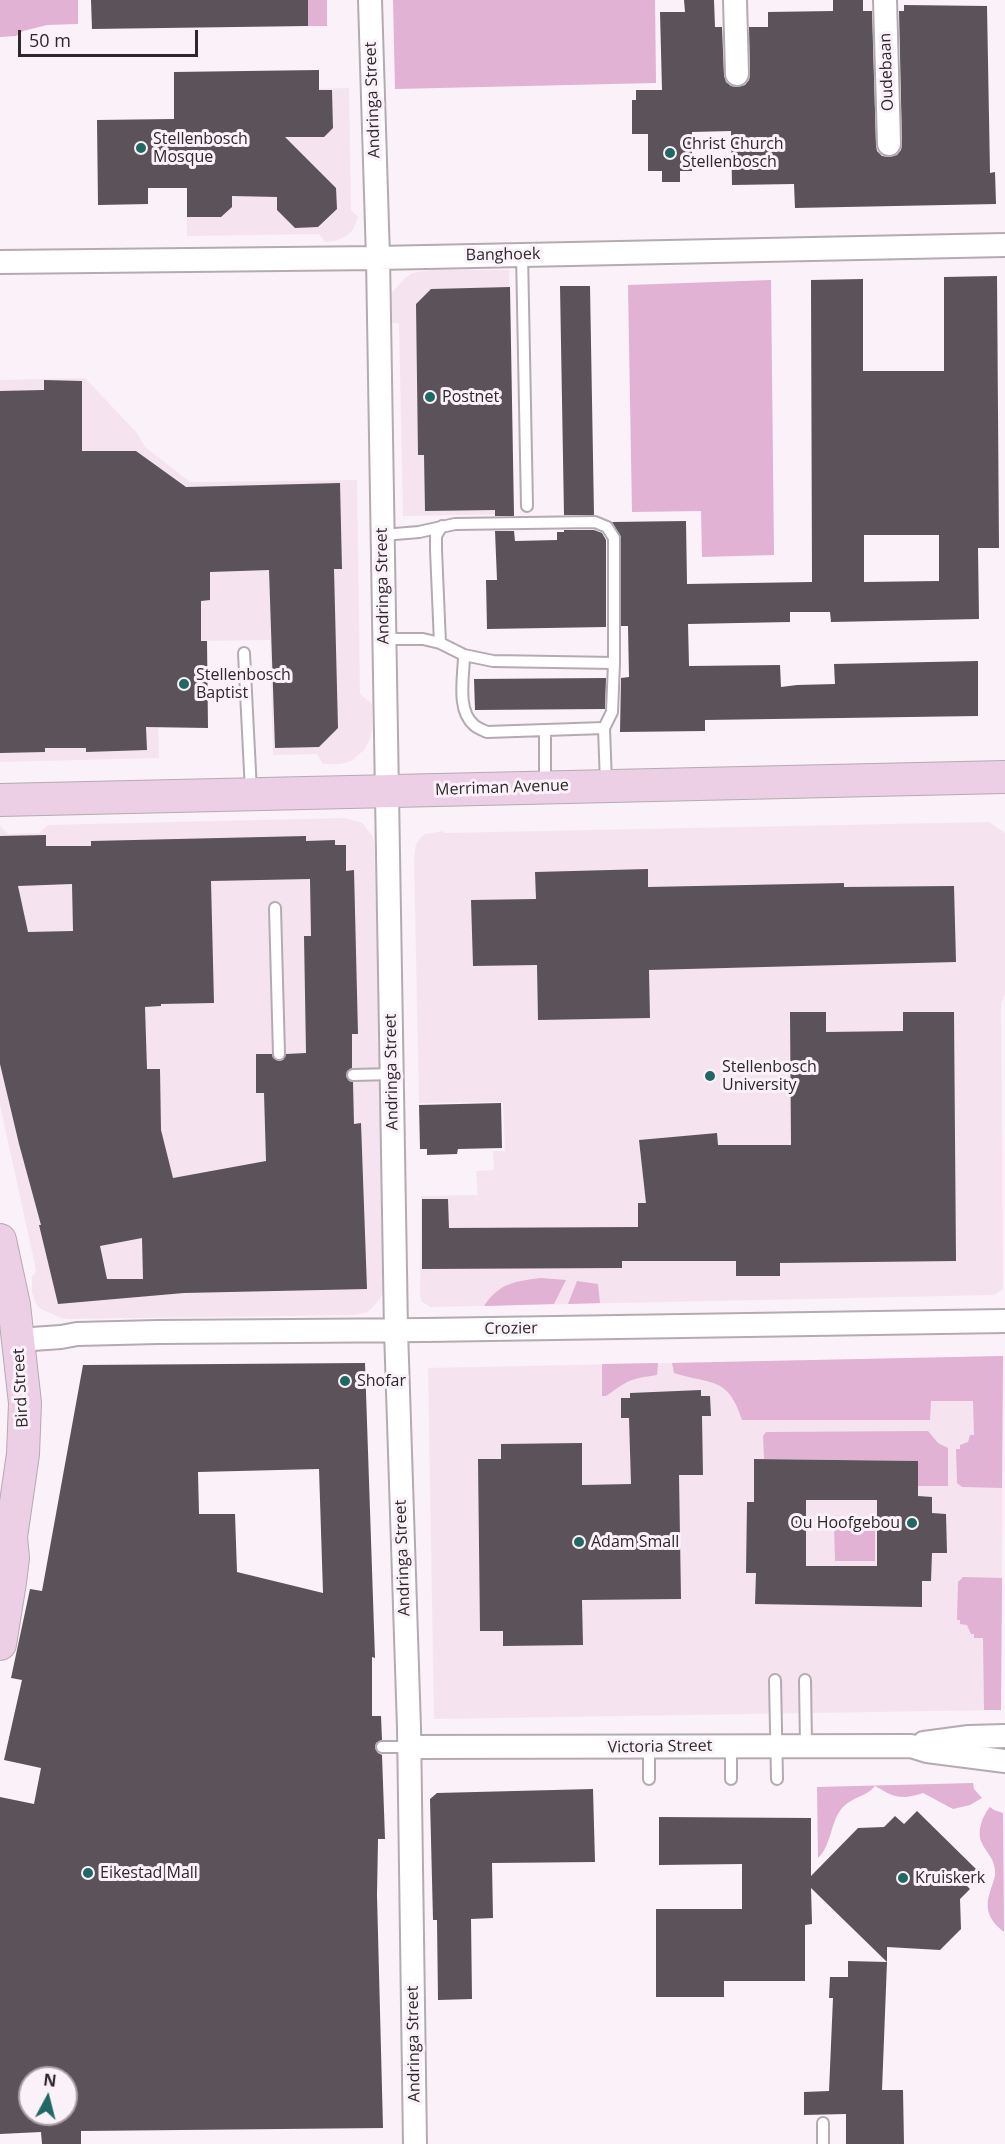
<!DOCTYPE html>
<style>
body{margin:0}
#map{position:relative;width:1005px;height:2144px;overflow:hidden;background:#fbf1f8;font-family:"Open Sans",sans-serif}
canvas{display:block}
.north{position:absolute;left:18px;top:2066px;width:60px;height:60px;box-sizing:border-box;background:#fbf1f8;border:2px solid #a8a1a6;border-radius:50%;rotate:7deg;font-size:16px;font-weight:700;line-height:24px;text-align:center;color:#2c282b}
.north::after{content:'';display:block;margin:auto;width:21px;height:27px;background:#1f6964;clip-path:polygon(50% 0,100% 100%,50% 72%,0 100%)}
.scale{position:absolute;left:18px;top:30px;width:180px;height:27px;box-sizing:border-box;border:3px solid #2c282b;border-top:0;padding-left:8px;font-size:18px;line-height:21px;white-space:nowrap;color:#2c282b;-webkit-text-stroke:4px #fbf1f8;paint-order:stroke}
</style>
<div id="map">
<canvas width="1005" height="2144"></canvas>
<div class="north">N</div>
<div class="scale">50 m</div>
</div>
<script>
const ctx = document.querySelector('canvas').getContext('2d');
ctx.lineJoin = 'round';
function fillPath(path, color) { ctx.fillStyle = color; ctx.fill(path, 'evenodd'); }
function strokePath(path, color, width, dash) { ctx.strokeStyle = color; ctx.lineWidth = width; ctx.lineCap = dash ? 'butt' : 'round'; ctx.setLineDash(dash || []); ctx.stroke(path); }
function drawText(font, color, halo, rows, align = 'center') {
  ctx.font = font + ' "Open Sans",sans-serif'; ctx.lineWidth = 6; ctx.setLineDash([]); ctx.textBaseline = 'middle'; ctx.strokeStyle = halo; ctx.fillStyle = color; for (const [text, x, y, turn = 0] of rows) {
    ctx.save(); ctx.translate(x, y); ctx.rotate((+turn || 0) * Math.PI / 180); ctx.textAlign = isNaN(turn) ? turn : align; if (halo) ctx.strokeText(text, 0, 0); ctx.fillText(text, 0, 0); ctx.restore();
  }
}
fillPath(new Path2D(`
 M349,88L351,210L358,217L353,230L346,236L335,241L325,242L319,234L187,236L186,107L212,91Z
 M430,270H509L514,514L403,516L399,323H391L389,321L388,303L393,291L404,279L412,273Z
 M85,378L137,433L145,447L190,482L357,480L360,694L372,704V729L370,739L364,750L351,761L340,764H323L317,754L273,755L270,640L201,641V602L155,604L159,758L0,762V380Z
 M345,818L362,823L372,835L374,843L381,1059L384,1273V1290L380,1299L368,1312L354,1315L69,1319L61,1318L41,1309L36,1304L32,1293V1276L35,1273L36,1270L0,1105V826L8,834L39,833L48,825Z
 M989,822L1005,833V995L1001,1004L1003,1289L994,1295L430,1307L422,1302L420,1294L421,1196L478,1195L476,1171L494,1170L493,1151H505L503,1102L419,1103L414,858L416,844L420,838L425,834L444,831V833Z
 M1003,1356L1001,1710L434,1719L428,1368Z`), '#f5e4ef');
fillPath(new Path2D(`
 M0,0H78V24L47,25L23,31L16,36L0,37Z
 M308,0H327V26H308Z
 M393,0H655L656,83L395,89Z
 M771,280L774,555L702,557L701,511L632,512L628,285Z
 M541,1278L566,1280L554,1304L484,1306C499,1283 516,1281 541,1278Z
 M577,1281L598,1284L600,1303L568,1304Z
 M1003,1356L1002,1488L962,1487L957,1483L956,1449H960V1445L968,1442L970,1435H974L973,1401H931L930,1420H742C728,1375 710,1385 674,1373L672,1363Z
 M658,1363L657,1375C629,1379 629,1380 606,1396H602V1364Z
 M928,1431L938,1443L948,1448V1486H918V1461L764,1459L763,1436L766,1432Z
 M834,1526H868V1529H875V1561H835Z
 M963,1577L1002,1578L1001,1710H984L983,1638H974V1634H971L967,1625L960,1624V1620H957L958,1582Z
 M973,1783L974,1789L982,1798L970,1805L953,1809L923,1793C901,1800 895,1798 875,1786C868,1796 852,1797 843,1807C830,1821 832,1845 818,1858L817,1787Z
 M990,1807L994,1810L1003,1813L1004,1932C990,1921 984,1910 990,1892C992,1884 996,1878 995,1870C994,1857 985,1852 981,1841C977,1830 983,1815 990,1807Z`), '#e1b2d3');
fillPath(new Path2D(`
 M91,0H308V26L92,29Z
 M684,0H714L715,27H722L724,75L726,82L731,86L737,87L745,85L749,80L750,74L749,27H768V12L833,11V0H863V11H872L876,145L877,151L882,156L889,157L897,155L901,150L902,144L899,11H904V5L987,6L990,173L995,172L996,204L795,208L794,184L732,185L731,131L692,132V171H680V182H662V171H648V134H632V100H636V90H662L660,12H685Z
 M319,70V90H332L333,128L324,137H285L336,188L337,209L318,227L295,228L277,210V197L232,196V207L221,217H187V188H148V204L98,205L97,120L174,119V72Z
 M997,276L999,548H978L979,619L831,622L830,612H790V622L688,624L689,666L780,665L781,687L797,685L835,684L834,664L978,661V716L705,720V731L620,732L621,678L629,677L628,626H621V537L612,522L686,521L687,584L812,582L811,280L863,279V371H944V277ZM864,535H939V581L864,582Z
 M560,286H590L594,515H564Z
 M510,287L514,516H495V510L425,511L424,455H418L416,304L431,289Z
 M44,380L82,381V451H136L186,487L340,483L342,569H334L338,728L319,747L275,748L269,570L210,572V600L201,601V641H207L208,728L146,727L147,750L86,752V748H45V752L0,753V391L44,390Z
 M564,530H594L602,533L606,540V627L487,629L486,580H497L495,531H514L515,541L557,540V532H564Z
 M606,678L605,709L475,710L474,679Z
 M46,835V846H91V841L306,836V841L335,840V845H346V871L354,870L358,1034H352V1068L347,1071L346,1076L349,1081L353,1082L354,1124L361,1123L367,1289L184,1293L58,1304L39,1225H41L19,1144L0,1064V836ZM310,879L311,936H304L306,1053L286,1054L283,1060L279,1061L273,1058L272,1054H256V1093H264L266,1161L173,1178L161,1130L160,1069H147L145,1007L161,1006V1004L214,1003L211,881ZM72,884L73,931L28,932L18,886ZM142,1238L143,1279H107L100,1246Z
 M648,869V887L844,883V887L954,886L956,962L649,970L650,1018L538,1020L537,965L473,966L471,900L536,899L535,872Z
 M790,1012H826V1032L903,1031V1012H954L956,1261L780,1263V1276H736V1261H622V1268L422,1269V1199H448L449,1228L638,1227V1203H646L639,1140L717,1133L718,1145H791Z
 M501,1103L502,1148L458,1149L457,1154L427,1155V1149H420L419,1105Z
 M365,1363L375,1658L372,1657V1716H381L382,1740L376,1743L375,1748L378,1753L382,1755L385,1839H378L377,1895L383,2128L81,2131V2144H42L41,2132L0,2134V1797L34,1804L41,1768L4,1760L22,1680L11,1678L30,1589L42,1591L83,1365ZM319,1469L323,1593L237,1572L235,1514H199L198,1472ZM30,2078H66V2114H30Z
 M701,1390V1396H710L711,1416H702L703,1475H679L681,1599L582,1600L583,1645L503,1646V1631H480L478,1459H501V1444L582,1443V1485L631,1484L629,1418H621V1398H630V1393Z
 M754,1459L918,1461V1496L932,1497V1513L946,1514L947,1553H932L931,1581H922V1607L755,1604L756,1573H746L747,1502H754ZM806,1500H877V1566H806Z
 M593,1789L595,1862L492,1863L493,1918L471,1919L472,1999L438,2000L437,1920H433L430,1799L437,1793Z
 M917,1811L976,1869L963,1882L970,1889L960,1899L961,1929L940,1950L887,1947V1962L811,1888L812,1924L805,1925V1981H724V1997H656V1909H742V1864L659,1865V1817L811,1818V1876L858,1828L884,1827L895,1816L904,1824Z
 M848,1961L887,1962L882,2090H903L904,2144H846V2114L804,2115V2092L829,2091L833,1998H829L830,1977H848Z`), '#5b5359');
const lane = new Path2D(`
 M522,254L527,506
 M383,535L419,532L455,524L595,522L607,527L614,538V663
 M384,639H423L440,643L464,655L493,661L614,663L612,712L604,728L606,783
 M440,643L436,550V536L442,526
 M244,653L251,791
 M464,655C464,676 456,710 474,725C477,728 483,730 487,732L604,728
 M545,730V783
 M275,908L279,1054
 M353,1075L393,1074
 M775,1680L777,1779
 M805,1680L806,1745
 M731,1746V1779
 M382,1747H409
 M649,1747V1779
 M823,2123V2144`);
const street = new Path2D(`
 M370,0L378,258L396,1330L409,1728L415,2144
 M735,0L737,74
 M885,0L889,144
 M0,262L378,258L1005,245
 M18,1340L61,1337L77,1334L158,1332L426,1330L1005,1321
 M924,1743L969,1737L1005,1736
 M409,1747L911,1746L927,1751L1005,1761`);
const secondary = new Path2D(`
 M0,800L1005,777
 M0,1240L14,1305L25,1403L23,1454L11,1537L13,1558L10,1582L0,1644`);
strokePath(lane, '#b4abb1', 14);
strokePath(street, '#b4abb1', 26);
strokePath(secondary, '#b4abb1', 34);
strokePath(lane, '#fff', 10);
strokePath(street, '#fff', 22);
strokePath(secondary, '#eccee5', 32);
for (const [x, y, r, color] of [
 [141,148,6,"#1f6964"],
 [670,153,6,"#1f6964"],
 [430,397,6,"#1f6964"],
 [184,684,6,"#1f6964"],
 [710,1076,6,"#1f6964"],
 [345,1381,6,"#1f6964"],
 [912,1523,6,"#1f6964"],
 [579,1542,6,"#1f6964"],
 [88,1873,6,"#1f6964"],
 [903,1878,6,"#1f6964"]
]) { const dot = new Path2D(); dot.arc(x, y, r, 0, 2 * Math.PI); ctx.fillStyle = color; ctx.fill(dot); strokePath(dot, '#fbf1f8', 2); }
drawText('16px', '#2c282b', '#fbf1f8', [
 ["Oudebaan",887,72,-92],
 ["Andringa Street",373,100,-92],
 ["Banghoek",503,255,-1],
 ["Andringa Street",383,586,-91],
 ["Merriman Avenue",502,788,-2],
 ["Andringa Street",392,1072,-91],
 ["Crozier",511,1329,-1],
 ["Bird Street",21,1388,-93],
 ["Andringa Street",403,1558,-92],
 ["Victoria Street",660,1747,-1],
 ["Andringa Street",414,2044,-91]
]);
drawText('16px', '#2c282b', '#fbf1f8', [
 ["Stellenbosch",153,139],
 ["Mosque",153,157],
 ["Christ Church",682,144],
 ["Stellenbosch",682,162],
 ["Postnet",442,397],
 ["Stellenbosch",196,675],
 ["Baptist",196,693],
 ["Stellenbosch",722,1067],
 ["University",722,1085],
 ["Shofar",357,1381],
 ["Ou Hoofgebou",900,1523,"right"],
 ["Adam Small",591,1542],
 ["Eikestad Mall",100,1873],
 ["Kruiskerk",915,1878]
], 'left');
</script>
